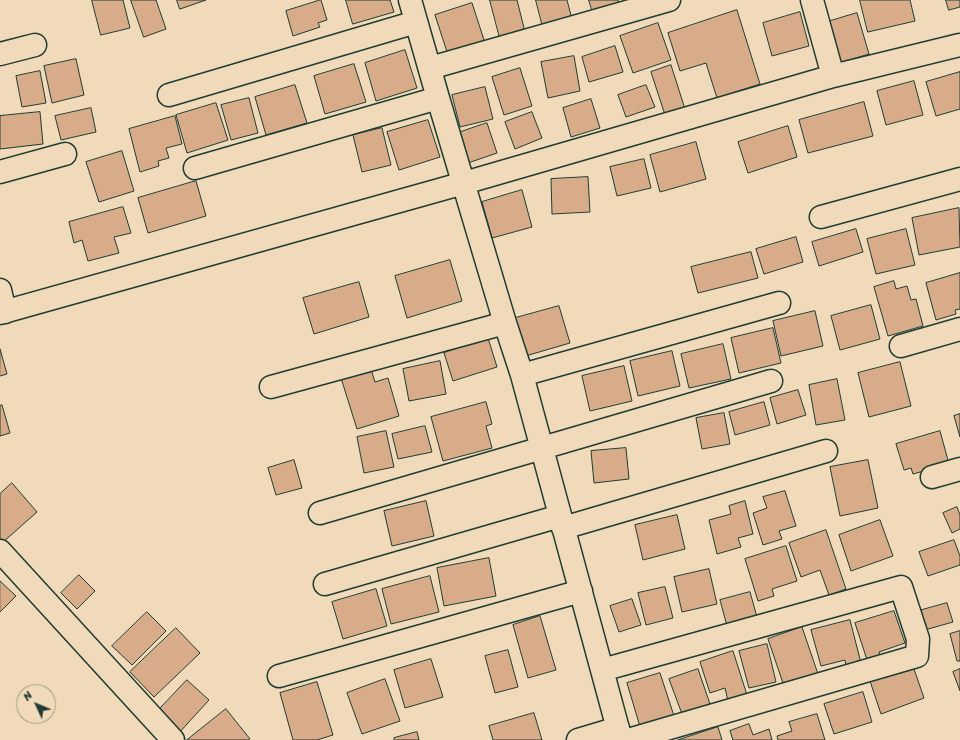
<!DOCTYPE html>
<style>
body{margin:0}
#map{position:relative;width:960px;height:740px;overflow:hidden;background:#f0dab9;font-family:Sriracha,sans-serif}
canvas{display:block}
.north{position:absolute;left:16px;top:684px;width:40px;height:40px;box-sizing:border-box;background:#f0dab9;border:1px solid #9c9b84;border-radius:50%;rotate:314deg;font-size:11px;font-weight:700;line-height:16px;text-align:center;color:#1f3d34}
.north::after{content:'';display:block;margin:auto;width:14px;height:18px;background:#1f3d34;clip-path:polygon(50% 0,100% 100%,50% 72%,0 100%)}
</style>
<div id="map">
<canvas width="960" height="740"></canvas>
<div class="north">N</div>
</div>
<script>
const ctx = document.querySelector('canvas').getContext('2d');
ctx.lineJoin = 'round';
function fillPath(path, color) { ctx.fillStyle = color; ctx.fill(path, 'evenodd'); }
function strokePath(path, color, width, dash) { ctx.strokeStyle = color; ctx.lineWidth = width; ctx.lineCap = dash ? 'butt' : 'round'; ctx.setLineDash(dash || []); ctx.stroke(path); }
const building = new Path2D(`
 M92,0H123L130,28L101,35Z
 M131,0H156L166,29L144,37Z
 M177,0H206L180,9Z
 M321,0L327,20L318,23L320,27L293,36L286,11Z
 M346,0H390L394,12L353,24Z
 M490,0H517L526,36L501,42Z
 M536,0H567L573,23L544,31Z
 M589,0H618L620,8L594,16Z
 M860,0H910L915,21L868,32Z
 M946,0H960V7L949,10Z
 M472,3L485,43L448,55L435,15Z
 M737,10L760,84L717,98L706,63L680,71L668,33Z
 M800,12L809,46L772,56L763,23Z
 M857,13L869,54L836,64L824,23Z
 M658,23L671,60L633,73L620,36Z
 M615,46L623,72L589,82L582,57Z
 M405,50L417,88L376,101L365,63Z
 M574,56L580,91L548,98L541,62Z
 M76,59L84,95L52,103L44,66Z
 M354,64L366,102L325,114L314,76Z
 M671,65L685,109L665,115L651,72Z
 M520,68L532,106L504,115L492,77Z
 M40,71L46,103L22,107L16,76Z
 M960,72V109L936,116L926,82Z
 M914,81L923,115L886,125L877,91Z
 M295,85L307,123L266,135L255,97Z
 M646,85L655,107L626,117L618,95Z
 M485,87L493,119L460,127L452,95Z
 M249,98L258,133L231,140L221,105Z
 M591,99L600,128L571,137L563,108Z
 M864,102L873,136L808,153L799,120Z
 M216,103L228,140L187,153L176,115Z
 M91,108L96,132L61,140L55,116Z
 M40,112L43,144L0,149V116Z
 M532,112L542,138L515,149L505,122Z
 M175,116L182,144L166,148L169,158L158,161L159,166L140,172L129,129Z
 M428,120L440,157L399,170L387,132Z
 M487,123L497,153L465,164L455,134Z
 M788,126L797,157L748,173L738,142Z
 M382,128L391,165L362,172L353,135Z
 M696,142L706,179L660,192L650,155Z
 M122,151L134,191L99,202L86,162Z
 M644,159L651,188L617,196L610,167Z
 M588,177L590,212L552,214L551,179Z
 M196,181L206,216L148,233L138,198Z
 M522,190L532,227L492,238L482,202Z
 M123,207L131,233L114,237L119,253L88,261L82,240L74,243L69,222Z
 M959,208L960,247L919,255L912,218Z
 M856,229L863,252L819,266L812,242Z
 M906,229L915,265L876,274L867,239Z
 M796,237L803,262L764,274L756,249Z
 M751,252L758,278L698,293L691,267Z
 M450,260L462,301L407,318L395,276Z
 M960,273V309L955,310L956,314L936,320L926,283Z
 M894,281L896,289L907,286L911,300L916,299L923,326L888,336L874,287Z
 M359,282L369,317L314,334L303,298Z
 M871,305L880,339L840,350L831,316Z
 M559,306L570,343L522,357L512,319Z
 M815,311L823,346L781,356L773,321Z
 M773,328L781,363L739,373L731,338Z
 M488,338L497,367L453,381L444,353Z
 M723,344L731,379L689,388L681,354Z
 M0,349L7,374L0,376Z
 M672,351L680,386L638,396L630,361Z
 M440,361L446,394L409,401L403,369Z
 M900,362L911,406L869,417L858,373Z
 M624,366L632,401L590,411L582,376Z
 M371,369L375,382L388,378L399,416L357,429L341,378Z
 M837,379L845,420L816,425L809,385Z
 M798,390L806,415L777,424L770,398Z
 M486,402L492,424L486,426L492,448L443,461L431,417Z
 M764,402L770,425L735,435L729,412Z
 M2,405L10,433L0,436V406Z
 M724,413L730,444L702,449L696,418Z
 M960,414V437L954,416Z
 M425,426L432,452L398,459L392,434Z
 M386,431L394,467L364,473L357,437Z
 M940,431L949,464L913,474L911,468L904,470L896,444Z
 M626,448L629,479L594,483L591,451Z
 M294,460L302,488L276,495L268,468Z
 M868,460L878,508L840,516L830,467Z
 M12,483L37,512L2,543L0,540V494Z
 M785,491L796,526L779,531L782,539L763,545L753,513L767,508L763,497Z
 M426,501L434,536L392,546L384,511Z
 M745,501L753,534L738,538L741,547L717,554L709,520L731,514L729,506Z
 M957,507L960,515V529L952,533L943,513Z
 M677,515L685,549L643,560L635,525Z
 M880,520L893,556L851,571L839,535Z
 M826,530L846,589L829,595L820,570L801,577L789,543Z
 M954,540L960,556V565L928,576L919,552Z
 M786,546L797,581L772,589L774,596L758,601L745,559Z
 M489,558L496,596L444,606L437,568Z
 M709,569L717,604L682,612L674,577Z
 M79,575L95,591L77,609L61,593Z
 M430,576L439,612L391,624L382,589Z
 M0,581L16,596L0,612Z
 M665,587L673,618L646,625L638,593Z
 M376,589L387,626L343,639L332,602Z
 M750,592L757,617L727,626L720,600Z
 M632,599L641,625L619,632L610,606Z
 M947,603L953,622L921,631L915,612Z
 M894,611L905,643L879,652L883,665L870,669L855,623Z
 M147,612L166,631L132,665L112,646Z
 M540,616L556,670L528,678L513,625Z
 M850,620L861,663L846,667L845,660L821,666L811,630Z
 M802,627L819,677L785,689L768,639Z
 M176,628L200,653L154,697L130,672Z
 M960,631V661H957L950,634Z
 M767,644L776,682L749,688L739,651Z
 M508,650L518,687L495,693L485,656Z
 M733,651L747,695L728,701L725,688L710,693L700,662Z
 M431,659L443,697L405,708L394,670Z
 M913,666L924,698L881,714L870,681Z
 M698,669L710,704L682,714L669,679Z
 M960,669V691L953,672Z
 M660,673L675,719L641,730L627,683Z
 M385,679L400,721L362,734L347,693Z
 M187,680L209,700L177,735L155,714Z
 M317,682L333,735L317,740H293L280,693Z
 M863,692L872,722L834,734L824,704Z
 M226,709L250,739L248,740H187Z
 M534,713L542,740H493L489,726Z
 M817,714L825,740H778L777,736L792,731L789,722Z
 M749,724L753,735L769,729L772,740H733L730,731Z
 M718,727L722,740H678Z
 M417,732L419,740H394V738Z`);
fillPath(building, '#d8ac89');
strokePath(building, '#1f3d34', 1);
const minor = new Path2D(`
 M410,0L438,98L505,323L522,375L621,740
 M812,0L833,76
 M0,54L35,45
 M430,68L669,0
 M169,95L416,22
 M195,168L438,98
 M0,172L65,154
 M821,217L960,179
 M0,290L5,312
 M0,313L464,183L833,76L960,45
 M901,346L960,329
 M522,375L779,303
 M271,387L505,323
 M932,477L960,469
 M320,513L771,381
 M563,528L826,451
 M0,551L173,740
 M325,584L560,516
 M602,670L901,587L918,639L917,656L628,740
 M279,676L581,591
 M578,740L618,728`);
strokePath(minor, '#1f3d34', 25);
strokePath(minor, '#f0dab9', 22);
</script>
